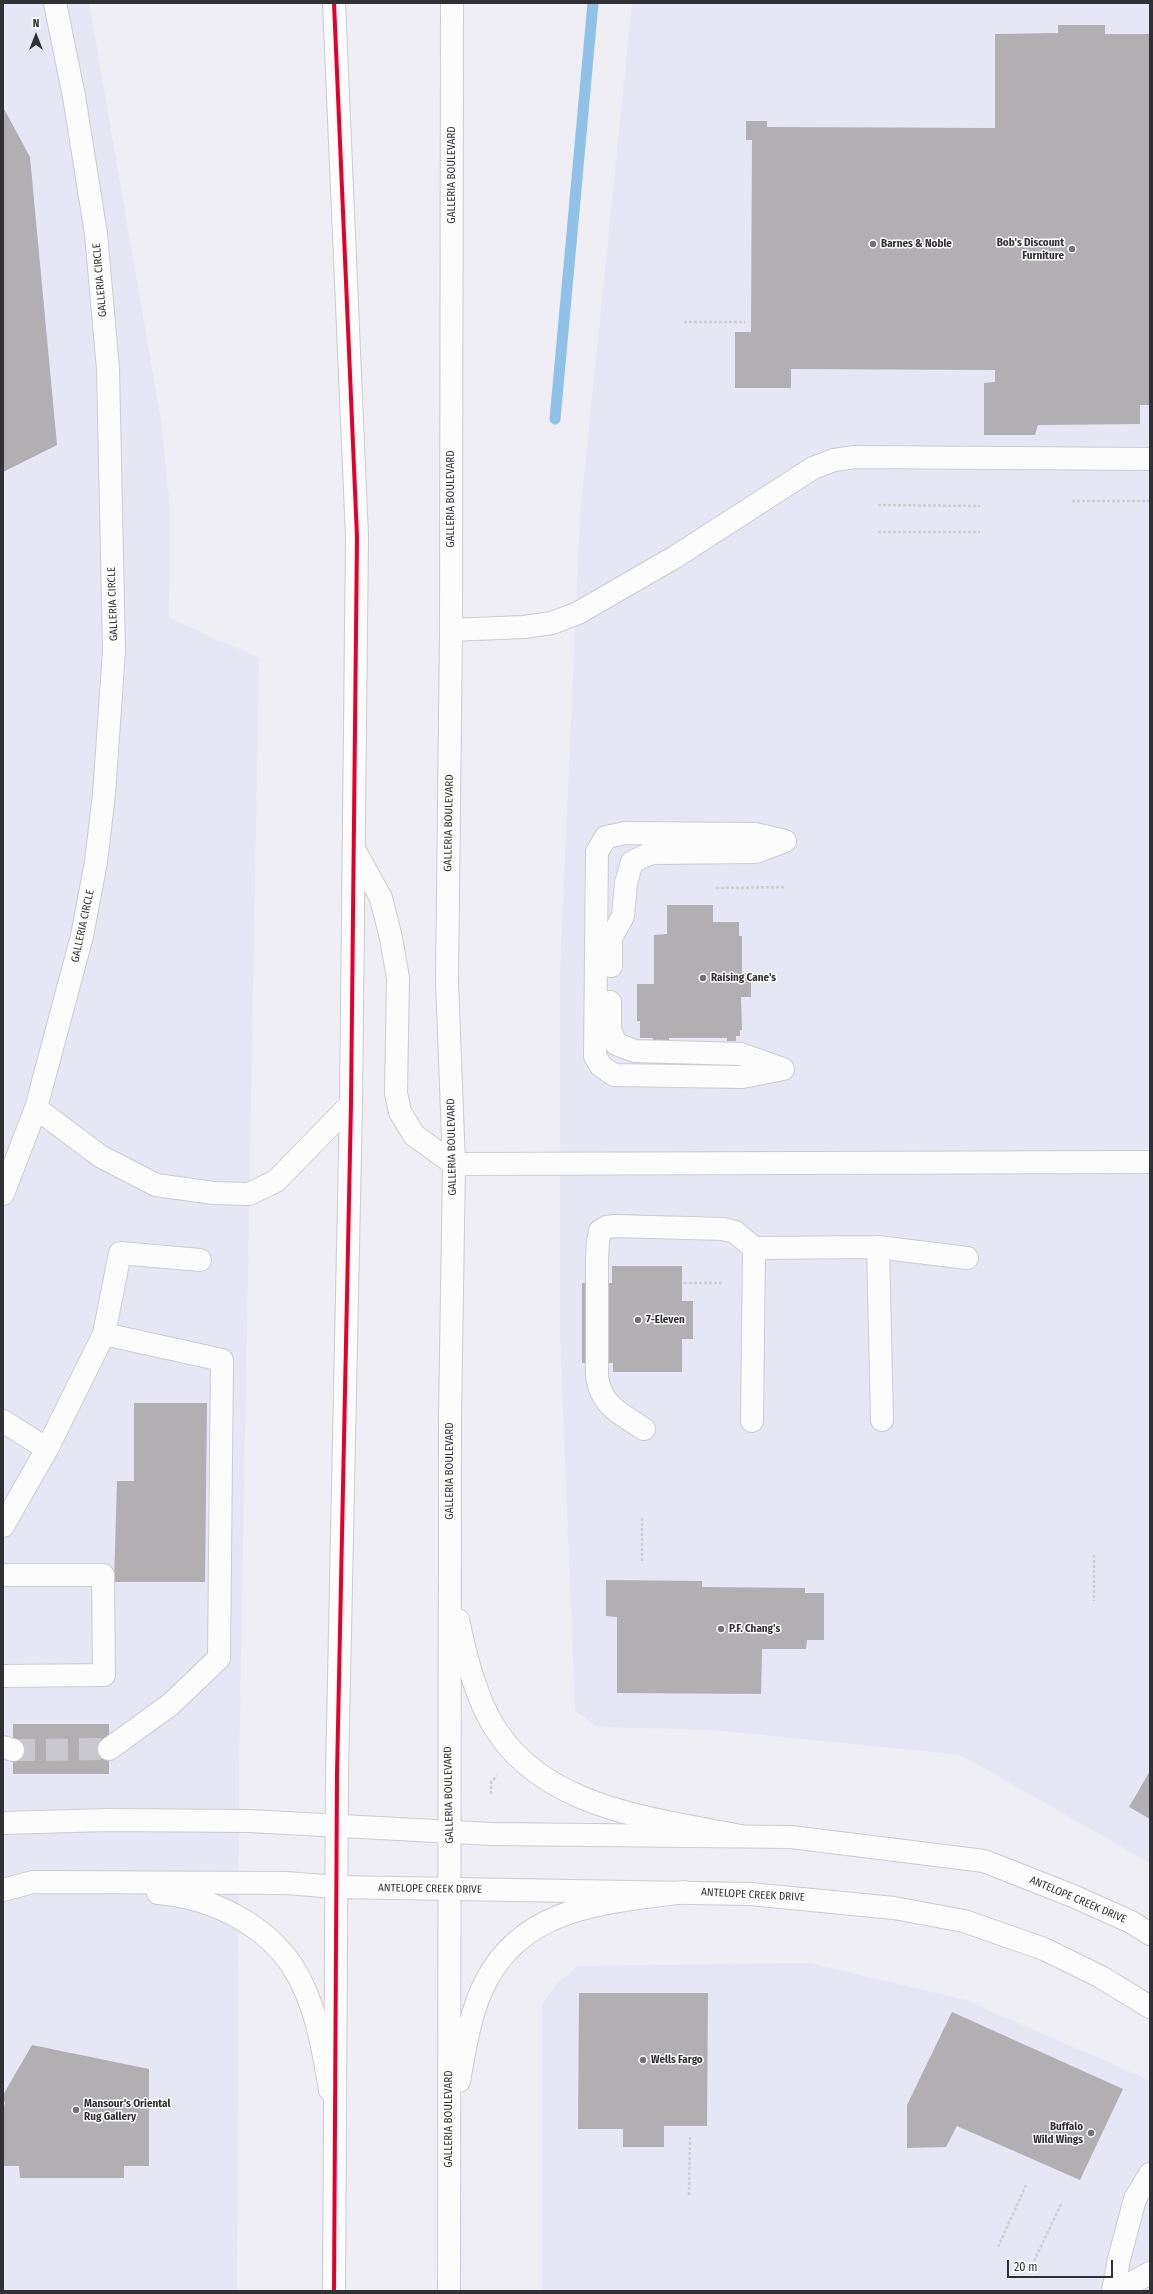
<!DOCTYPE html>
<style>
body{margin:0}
#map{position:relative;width:1153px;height:2294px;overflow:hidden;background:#eeeef4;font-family:"Fira Sans Condensed",sans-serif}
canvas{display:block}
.frame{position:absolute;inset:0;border:4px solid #313035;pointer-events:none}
.north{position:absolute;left:16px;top:16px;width:40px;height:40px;-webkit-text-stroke:3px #fff;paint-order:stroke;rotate:0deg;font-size:11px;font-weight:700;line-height:16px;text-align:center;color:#313035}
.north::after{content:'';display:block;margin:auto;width:14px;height:18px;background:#313035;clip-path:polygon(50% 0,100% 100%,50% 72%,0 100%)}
.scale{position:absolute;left:1007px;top:2260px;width:106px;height:18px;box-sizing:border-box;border:2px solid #313035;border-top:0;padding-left:5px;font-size:12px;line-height:14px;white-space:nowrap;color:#313035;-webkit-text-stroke:3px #fff;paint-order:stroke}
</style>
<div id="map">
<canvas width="1153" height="2294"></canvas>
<div class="frame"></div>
<div class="north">N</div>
<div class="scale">20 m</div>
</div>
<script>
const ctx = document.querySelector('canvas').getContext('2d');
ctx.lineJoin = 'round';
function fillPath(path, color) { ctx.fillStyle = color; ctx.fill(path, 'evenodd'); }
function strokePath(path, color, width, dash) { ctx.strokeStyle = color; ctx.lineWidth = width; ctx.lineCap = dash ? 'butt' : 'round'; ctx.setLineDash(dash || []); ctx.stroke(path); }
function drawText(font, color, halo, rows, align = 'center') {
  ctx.font = font + ' "Fira Sans Condensed",sans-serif'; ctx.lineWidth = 3; ctx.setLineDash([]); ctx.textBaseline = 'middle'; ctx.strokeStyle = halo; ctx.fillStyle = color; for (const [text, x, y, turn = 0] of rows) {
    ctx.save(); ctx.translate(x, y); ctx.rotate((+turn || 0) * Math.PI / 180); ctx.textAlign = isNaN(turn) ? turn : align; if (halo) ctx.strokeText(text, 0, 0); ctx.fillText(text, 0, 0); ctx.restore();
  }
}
fillPath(new Path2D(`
 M3,3H89L161,421L170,508L169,618L259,658L239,1774L237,2291H3Z
 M632,3H1150V1863L961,1755L712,1730L598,1727L575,1711L560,1337V969L580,515Z
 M810,1963L965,2000L1138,2075L1150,2082V2291H542V2004L557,1984L578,1966Z`), '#e7e6f5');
strokePath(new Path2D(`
 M555,419L593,3`), '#90c2e9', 11);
fillPath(new Path2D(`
 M1058,25H1105V34H1150V405H1140V424L1038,425L1035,435H984V383L995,382V370L791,369V388H735V332H751L752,140H746V121H767V127L995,128V34L1058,33Z
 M3,107L30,157L57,445L3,472Z
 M667,905H713V922H739V936H742V973H751V997H741L742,1030H740V1036H736V1041H727V1038H669V1042H653V1038H640V1021H637V984H654V935L667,934Z
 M612,1266H682V1301H693V1339H682V1372H613V1363H582V1283H612Z
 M134,1403H207L205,1582H114L117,1481H134Z
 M606,1580L702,1581V1587L805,1588V1593H824V1640H807L806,1649H762L761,1694L617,1693V1617L606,1616Z
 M13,1724H109V1774H13Z
 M1150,1771V1819L1129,1807Z
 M579,1993H708L707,2126H664V2147H623V2129H578Z
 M952,2012L1123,2089L1080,2180L957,2126L946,2147L907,2148V2105Z
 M32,2045L149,2069V2166H124V2178H20L19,2166H3V2112L5,2102L3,2101V2095Z`), '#b1afb1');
strokePath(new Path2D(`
 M13,1750L109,1749`), '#c8c8ce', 22, [22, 11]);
const minor = new Path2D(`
 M451,630L524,627L552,623L578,613L675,557L813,468L834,460L855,457L1150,459
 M611,966V938L623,916L626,883L632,862L651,853L756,852L785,841
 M610,1002V1029L616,1044L635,1051L741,1054L783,1069
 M783,1069L742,1077L614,1075L601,1066L595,1056L597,852L606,837L625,833L755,834L785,841
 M36,1108L100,1156L156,1185L214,1193L249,1194L276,1181L351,1104
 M454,1164L1150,1162
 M3,1194L36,1108L82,936L96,862L104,794L114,651L108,369L96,234L74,96L55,3
 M878,1247L882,1420
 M104,1334L120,1253L200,1260
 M3,1421L47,1449L104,1334L222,1360L219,1658L171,1704L109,1749
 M752,1421L754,1248L878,1247L967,1258
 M644,1429C620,1413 602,1407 597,1377V1260L598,1241L600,1231L607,1227L615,1226L723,1229L735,1232L754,1248
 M3,1526L47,1449
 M3,1575H103L104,1675L3,1676
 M3,1747L13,1750
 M3,1823L108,1820L249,1821L491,1834L791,1837L984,1861L1073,1896L1131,1922L1150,1934
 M3,1890L33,1882L286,1883L336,1887L750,1894L894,1908L964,1921L1044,1949L1101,1977L1150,2007
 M158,1893C210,1897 264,1923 293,1967C316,2003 323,2049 330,2090
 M1113,2291L1119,2259L1135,2199L1150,2174
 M1117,2291L1150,2273`);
const major = new Path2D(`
 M334,3L357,537L351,1104L337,1774L334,2291
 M355,851L381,898L391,938L398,978L396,1093L400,1112L414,1135L454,1164
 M458,1620C465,1653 473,1686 488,1716C535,1808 650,1818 740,1836
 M459,2081C465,2048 470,2012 486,1981C526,1904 609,1903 684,1892
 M449,2291L450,1417L454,1164L447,981L451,630L452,3`);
strokePath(minor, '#cccbd0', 24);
strokePath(major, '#cccbd0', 24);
strokePath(new Path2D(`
 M684,322H745
 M1072,501H1150
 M878,505L980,506
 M878,532H980
 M716,888L785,887
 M684,1283H724
 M642,1518V1561
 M1094,1555V1601
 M491,1794V1782L497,1776
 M689,2195L690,2136
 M998,2247L1026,2185
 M1034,2261L1062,2202`), '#d0cfd2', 2.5, [3, 2]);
strokePath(minor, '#fcfcfd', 22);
strokePath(major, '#fcfcfd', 22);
strokePath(new Path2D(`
 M334,3L357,537L351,1104L337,1774L334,2291`), '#e4002b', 4);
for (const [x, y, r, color] of [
 [873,244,4,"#737278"],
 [1072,249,4,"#737278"],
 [703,978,4,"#737278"],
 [638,1320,4,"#737278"],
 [721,1629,4,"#737278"],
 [643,2060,4,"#737278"],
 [76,2110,4,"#737278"],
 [1091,2133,4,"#737278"]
]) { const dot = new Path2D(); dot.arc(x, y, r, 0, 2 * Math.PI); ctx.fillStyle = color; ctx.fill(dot); strokePath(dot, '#fff', 1.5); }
drawText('11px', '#313035', '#fff', [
 ["GALLERIA BOULEVARD",452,175,-90],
 ["GALLERIA CIRCLE",100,280,-95],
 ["GALLERIA BOULEVARD",451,499,-90],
 ["GALLERIA CIRCLE",113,604,-92],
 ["GALLERIA BOULEVARD",449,823,-89],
 ["GALLERIA CIRCLE",83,926,-78],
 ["GALLERIA BOULEVARD",452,1147,-91],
 ["GALLERIA BOULEVARD",450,1471,-90],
 ["GALLERIA BOULEVARD",449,1795,-91],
 ["ANTELOPE CREEK DRIVE",430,1889,1],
 ["ANTELOPE CREEK DRIVE",753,1895,3],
 ["ANTELOPE CREEK DRIVE",1078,1900,23],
 ["GALLERIA BOULEVARD",449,2119,-90]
]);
drawText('bold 11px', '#313035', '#fff', [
 ["Bob's Discount",1064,243,"right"],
 ["Furniture",1064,256,"right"],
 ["Barnes & Noble",881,244],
 ["Raising Cane's",711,978],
 ["7-Eleven",646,1320],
 ["P.F. Chang's",729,1629],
 ["Wells Fargo",651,2060],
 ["Mansour's Oriental",84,2104],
 ["Rug Gallery",84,2117],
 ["Buffalo",1083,2127,"right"],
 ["Wild Wings",1083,2140,"right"]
], 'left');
</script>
